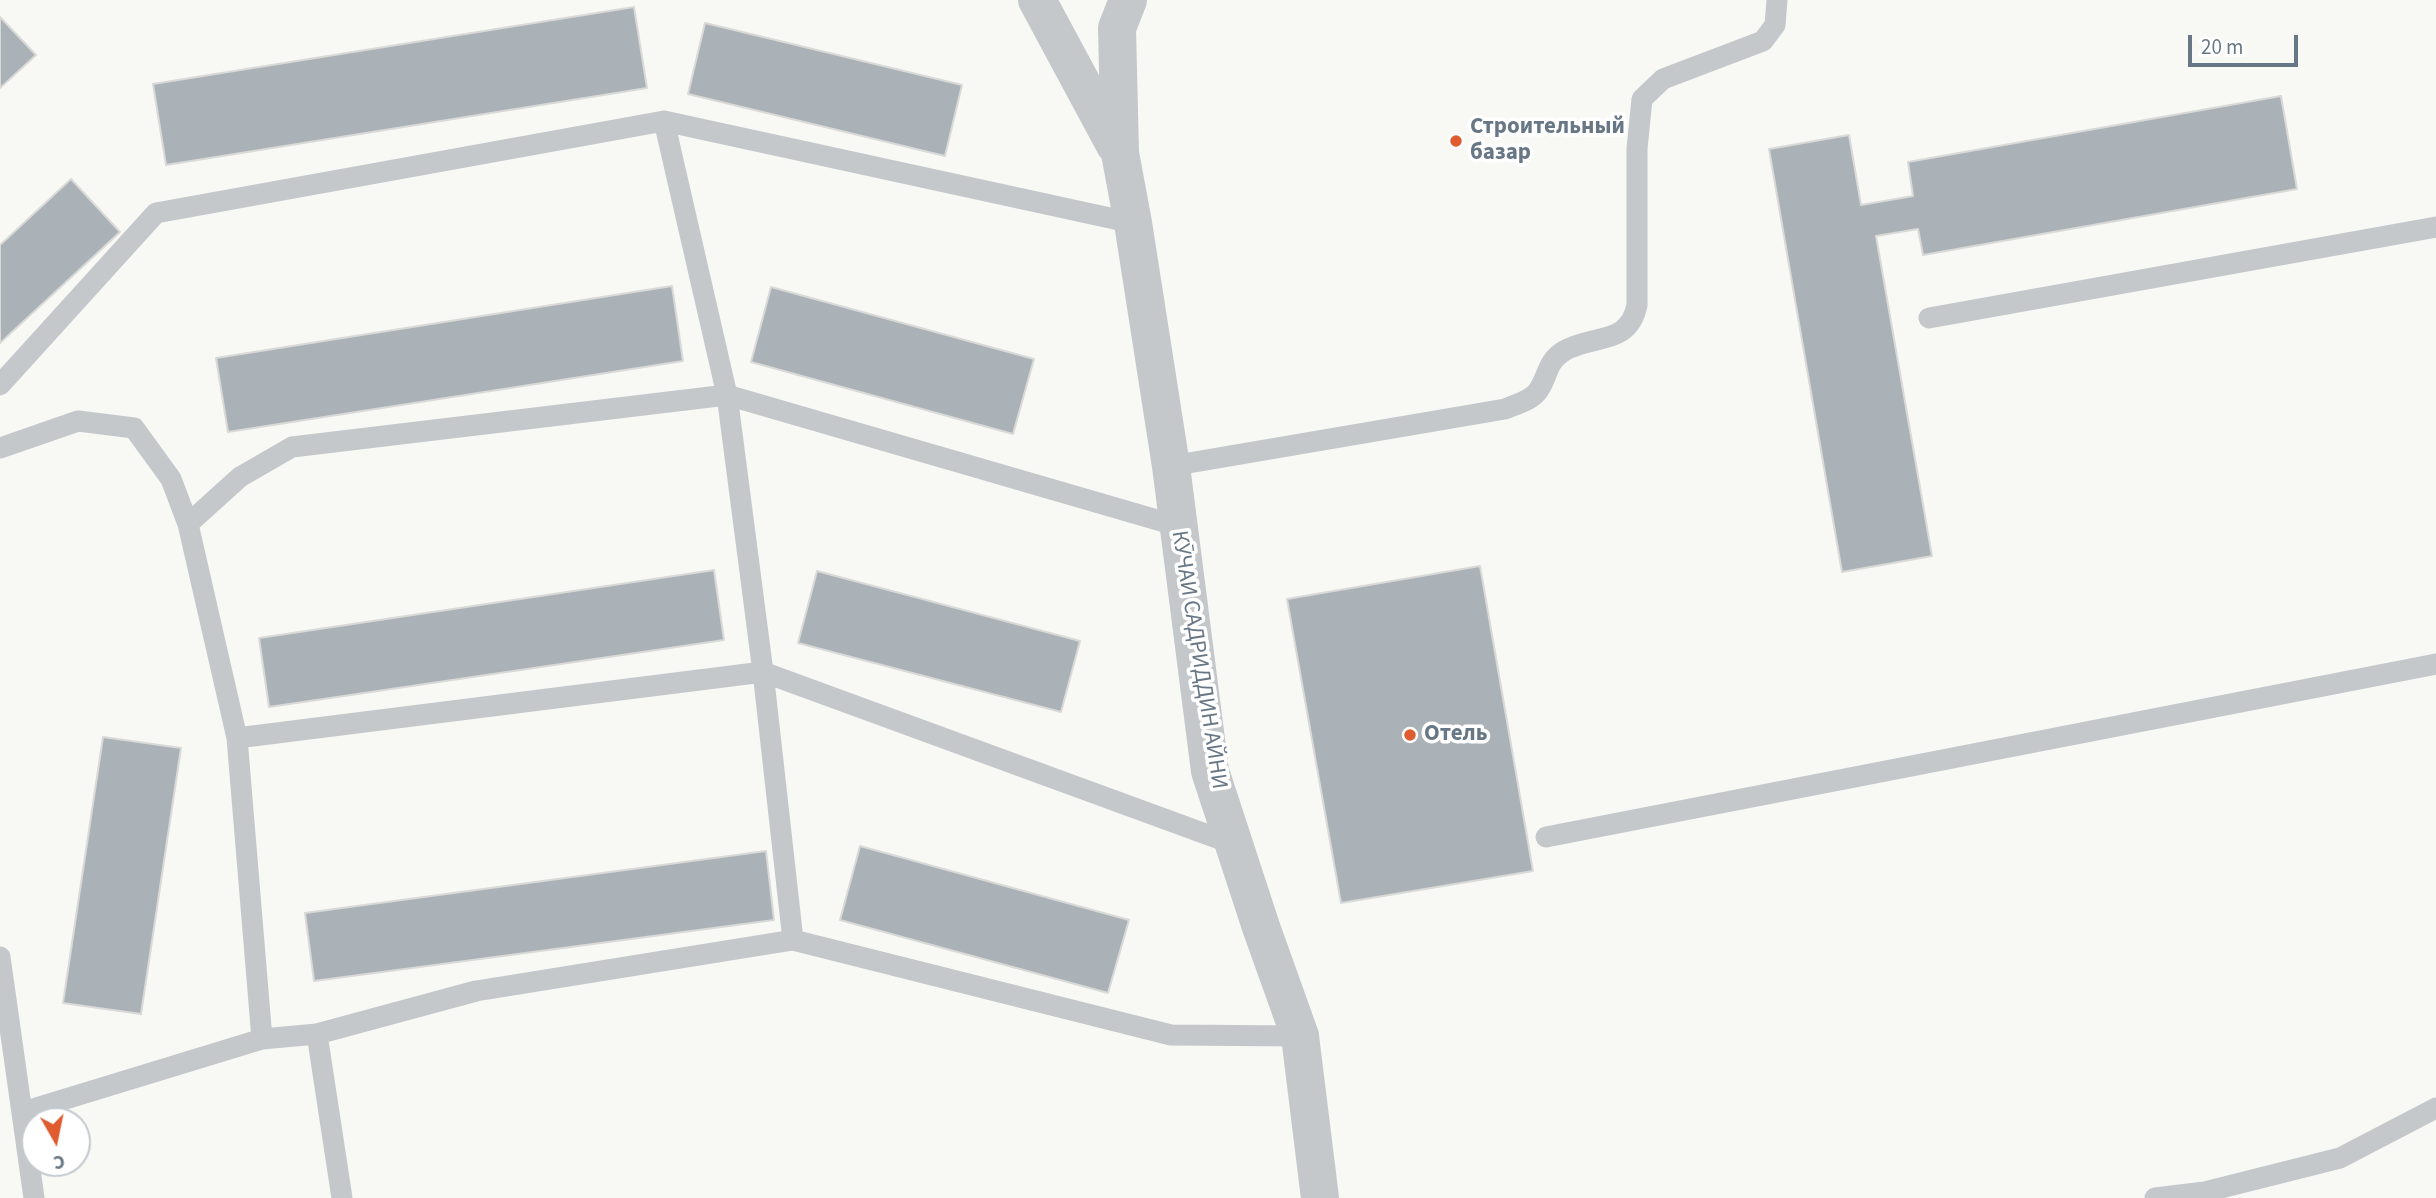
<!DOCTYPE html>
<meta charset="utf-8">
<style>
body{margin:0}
#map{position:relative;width:2436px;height:1198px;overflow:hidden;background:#f8f8f5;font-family:"Source Sans 3",sans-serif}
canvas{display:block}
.north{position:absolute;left:21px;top:1107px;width:70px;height:70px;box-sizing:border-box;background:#fff;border:2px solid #c3c9ce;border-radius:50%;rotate:171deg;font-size:19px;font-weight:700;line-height:28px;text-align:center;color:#687785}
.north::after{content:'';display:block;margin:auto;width:24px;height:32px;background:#de5c2f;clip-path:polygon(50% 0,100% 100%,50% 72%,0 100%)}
.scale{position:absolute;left:2188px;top:35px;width:110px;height:32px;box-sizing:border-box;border:4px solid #687785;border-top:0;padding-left:9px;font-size:21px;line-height:24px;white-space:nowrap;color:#687785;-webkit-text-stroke:5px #fff;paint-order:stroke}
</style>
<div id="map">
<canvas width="2436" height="1198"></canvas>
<div class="north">С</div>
<div class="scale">20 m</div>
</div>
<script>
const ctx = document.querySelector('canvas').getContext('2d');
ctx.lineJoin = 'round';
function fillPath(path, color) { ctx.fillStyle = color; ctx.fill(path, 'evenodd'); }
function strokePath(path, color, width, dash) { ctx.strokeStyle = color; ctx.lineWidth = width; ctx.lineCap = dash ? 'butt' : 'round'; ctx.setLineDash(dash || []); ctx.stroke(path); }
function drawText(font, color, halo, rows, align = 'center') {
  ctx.font = font + ' "Source Sans 3",sans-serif'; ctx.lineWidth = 7; ctx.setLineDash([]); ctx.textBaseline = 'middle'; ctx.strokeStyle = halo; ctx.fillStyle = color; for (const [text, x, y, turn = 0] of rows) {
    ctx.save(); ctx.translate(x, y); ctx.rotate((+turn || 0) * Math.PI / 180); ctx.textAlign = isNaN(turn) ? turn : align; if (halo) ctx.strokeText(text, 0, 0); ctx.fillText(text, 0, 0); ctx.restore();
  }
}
const building = new Path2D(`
 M634,7L647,88L166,165L153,84Z
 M0,17L36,55L0,88Z
 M705,23L962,85L945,156L688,94Z
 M2281,96L2297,189L1923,255L1918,229L1876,236L1932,556L1842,572L1769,149L1849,135L1861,205L1913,196L1908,162Z
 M71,179L120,232L0,343V245Z
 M672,286L683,361L228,432L216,358Z
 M771,287L1034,359L1013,434L751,362Z
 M1480,566L1533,871L1341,903L1287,599Z
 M714,570L724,640L269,707L259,638Z
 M817,571L1080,641L1061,712L798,643Z
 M103,737L181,748L141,1014L63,1003Z
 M860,846L1129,920L1108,993L840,920Z
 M766,851L774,920L314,981L305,913Z`);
fillPath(building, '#abb2b7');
strokePath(building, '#d9dad8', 2);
strokePath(new Path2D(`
 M664,121L727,395L763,672L793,940
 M1929,318L2436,227
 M0,385L156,213L664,121L1133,223
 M0,448L78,421L134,428L171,479L188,524L237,738L262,1039
 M1171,466L1505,409C1516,404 1531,401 1538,391C1549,375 1546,362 1564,351C1593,334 1629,346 1637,305V149L1642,99L1663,79L1763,41L1775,25L1777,0
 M188,524L240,477L292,447L727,395L1178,526
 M237,738L763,672L1233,844
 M1546,837L2436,664
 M0,957L34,1198
 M317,1034L342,1198
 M23,1112L262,1039L317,1034L476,991L793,940L1171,1035L1300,1036
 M2155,1198L2205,1192L2340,1158L2436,1108`), '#c4c8cb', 21);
strokePath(new Path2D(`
 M1037,0L1115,145
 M1128,0L1117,28L1120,153L1133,223L1171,466L1210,771L1261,927L1300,1036L1320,1198`), '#c4c8cb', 38);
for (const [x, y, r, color] of [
 [1456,141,7,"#de5c2f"],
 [1410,735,7,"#de5c2f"]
]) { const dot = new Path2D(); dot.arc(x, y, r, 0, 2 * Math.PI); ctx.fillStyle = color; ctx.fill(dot); strokePath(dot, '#fff', 2.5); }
drawText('bold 23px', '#687785', '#fff', [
 ["Строительный",1470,128],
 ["базар",1470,154],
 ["Отель",1424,735]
], 'left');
drawText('23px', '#687785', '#fff', [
 ["КӮЧАИ САДРИДДИН АЙНИ",1198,660,81]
]);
</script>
